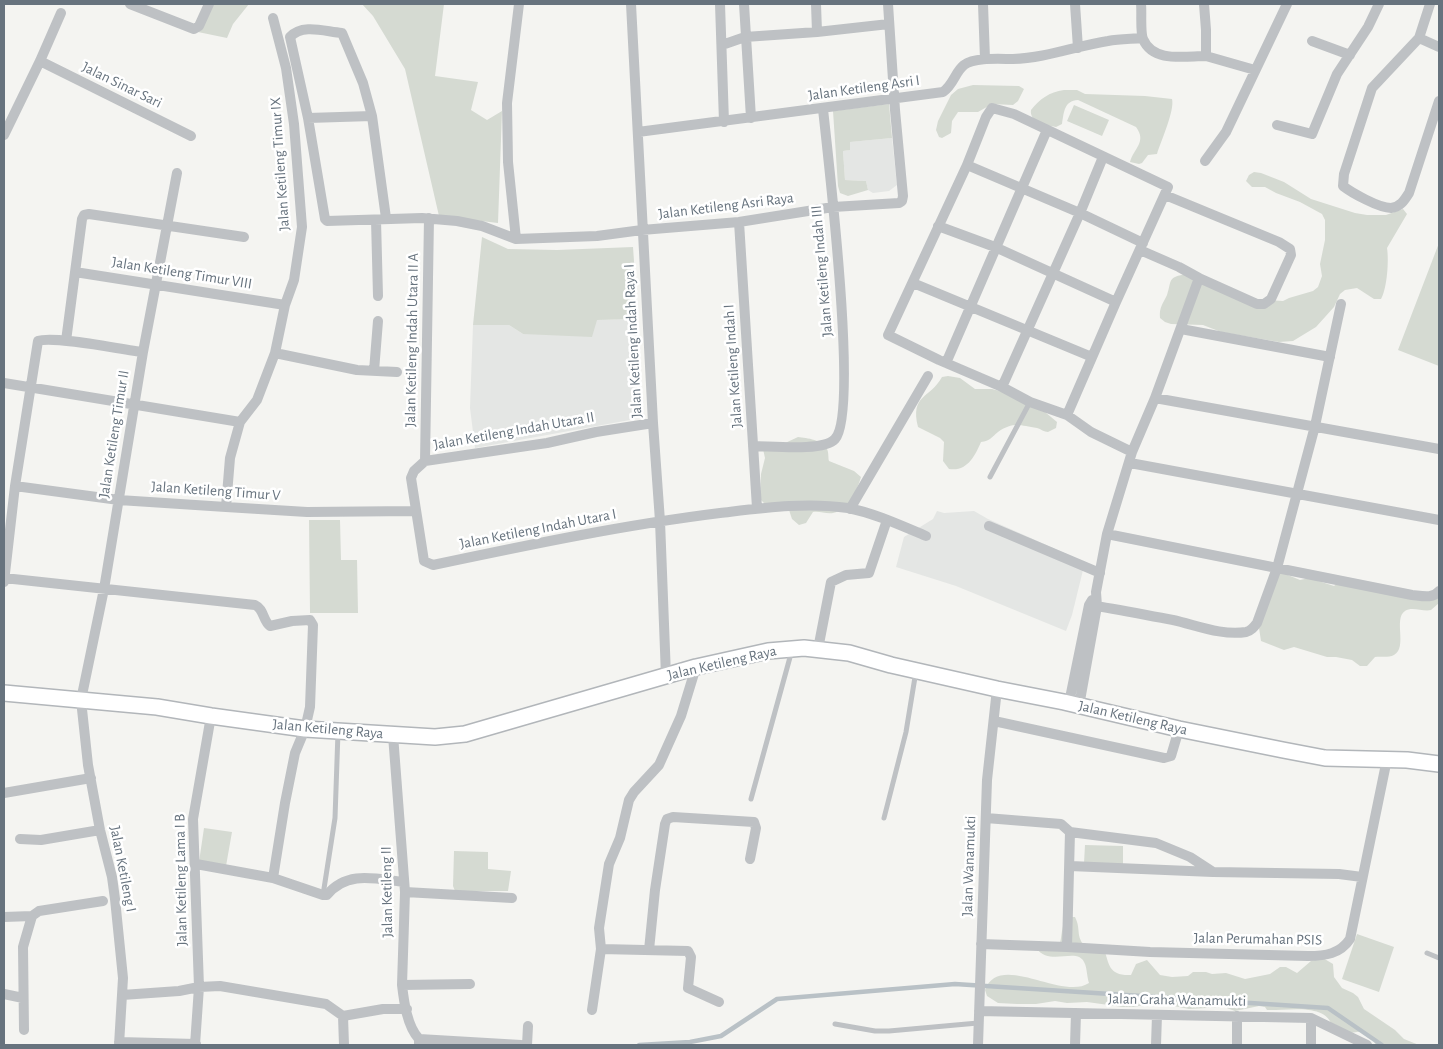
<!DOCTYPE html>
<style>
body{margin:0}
#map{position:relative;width:1443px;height:1049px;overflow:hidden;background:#f4f4f1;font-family:"Alegreya Sans",sans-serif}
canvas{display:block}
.frame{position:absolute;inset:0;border:5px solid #67737e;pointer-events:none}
</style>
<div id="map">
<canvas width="1443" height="1049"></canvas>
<div class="frame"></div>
</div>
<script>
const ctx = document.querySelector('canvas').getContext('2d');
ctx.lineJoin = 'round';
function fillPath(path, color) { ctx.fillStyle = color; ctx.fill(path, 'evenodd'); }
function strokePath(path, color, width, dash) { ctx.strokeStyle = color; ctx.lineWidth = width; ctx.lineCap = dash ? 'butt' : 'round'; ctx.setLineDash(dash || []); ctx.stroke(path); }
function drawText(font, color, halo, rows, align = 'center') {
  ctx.font = font + ' "Alegreya Sans",sans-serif'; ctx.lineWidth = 5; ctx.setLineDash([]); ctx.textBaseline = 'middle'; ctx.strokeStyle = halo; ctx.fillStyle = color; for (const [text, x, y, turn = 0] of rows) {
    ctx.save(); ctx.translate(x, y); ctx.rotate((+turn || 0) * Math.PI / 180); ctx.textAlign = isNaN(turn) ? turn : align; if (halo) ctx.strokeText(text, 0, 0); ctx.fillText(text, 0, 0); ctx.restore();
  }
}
fillPath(new Path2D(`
 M892,138L897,185L889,191L873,193L868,190L866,181L845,180L843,151L850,150L849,142Z
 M638,319L641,418L475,448L470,408L473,325H509L523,334L597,320Z
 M937,511L944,513L974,511L988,519L1085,562L1072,615L1066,631L956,586L896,567L904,537L933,519Z`), '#e4e6e4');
fillPath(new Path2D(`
 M212,4H249L233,24L227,38L198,32Z
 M362,4H444L435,76L478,82L471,110L487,120L502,111L498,223L439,216L405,69L373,16Z
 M973,85L1019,86L1024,89L1018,101L1013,105L992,104L978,112H958L952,121L951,133L942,138L939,137L936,130L938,121L951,95L958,89Z
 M1064,90H1077L1085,94L1145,96L1172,99C1175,110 1161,141 1157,154L1148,155L1142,163L1139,164L1130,162C1134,148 1147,142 1136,127L1078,100C1064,101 1064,112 1062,124L1056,127C1046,125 1029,122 1031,110C1040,99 1049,92 1064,90Z
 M889,104L892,138L850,142V150L843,151L845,180L866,181L868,190L848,196L840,193L838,186L833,111Z
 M1074,105L1109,120L1102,136L1067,121Z
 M1254,172L1261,173L1284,182L1311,199L1355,213L1367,215H1386L1403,209L1407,214L1387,248C1389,261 1387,288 1381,299H1374L1357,288L1345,290L1340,294L1334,307L1316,327L1293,341L1279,342L1221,332L1203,325L1171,324L1165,322L1160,318C1159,307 1163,304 1167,295C1172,280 1167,277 1187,274L1252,299L1283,301L1289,298L1313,291L1318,287L1322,276L1320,264L1325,240V220L1322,214L1300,202L1276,193L1265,187H1252L1246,181L1249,175Z
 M482,237L508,249L557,250L633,247L638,319L597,320L592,337L523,334L509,325H473Z
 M1439,243V366L1398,350Z
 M948,376L960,378L975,389H992L1011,394L1045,412L1057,422L1056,428L1048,432C1044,432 1041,429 1037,428C1021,426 1014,421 998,432C992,437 990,441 981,442C975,456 967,472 949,469L943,461L944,442L940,438L918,427C910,394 930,399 942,377Z
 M798,437C807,438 823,440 827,449C829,453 828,458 829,461L854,471L861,477C857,490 849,510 833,513C826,514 820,511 813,512L806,523L799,525L792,519L789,510L769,508L760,499L761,474L765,458L763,449L783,444Z
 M309,520H340L341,560H357L358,613H310Z
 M1283,573L1300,580L1309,578L1334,586L1339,582L1439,595V603L1431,610C1423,612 1412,606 1405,611C1393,619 1408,647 1394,655C1388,658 1381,656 1375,657L1367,666H1360L1352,660L1336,657H1327L1294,647L1284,650L1261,641L1259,628L1273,574Z
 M204,828L232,832L226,866L199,862Z
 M1085,845L1123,846V865L1084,863Z
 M454,851L488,852V869L511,871L508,891H455L453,886Z
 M1068,917H1075C1081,929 1076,934 1083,944L1104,948C1109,965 1109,976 1131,975L1136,964L1147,960L1160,975L1172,977L1188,976L1193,972H1206L1212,974L1226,973L1245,979L1270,974L1280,967H1286L1297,973L1311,961L1323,958L1333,964L1334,977L1342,988L1353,993L1358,997L1364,1009L1395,1030L1404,1039L1419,1045H1376L1373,1040L1364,1031L1350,1033L1332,1027C1328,1002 1284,1011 1267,1010L1265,1007L1259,1006L1235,1011L1224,1007L1189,1009L1154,1002L1135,1007H1123L1087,1002L1067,1003L1055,1001L1036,1004H1017L998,1003L987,996L985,990C999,951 1062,1001 1089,983C1087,977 1087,969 1085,964C1078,945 1051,968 1036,948L1059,946C1063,936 1060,926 1068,917Z
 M1357,934L1394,947L1379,992L1342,979Z`), '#d5dad2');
strokePath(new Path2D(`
 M639,1045L690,1042L721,1036L777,999L955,984L1328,1008L1382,1045`), '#b9c1c6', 4.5);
const secondary = new Path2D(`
 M4,693L157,707L211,716L305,729L435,737L465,734L696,667L768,651L804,648L849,653L891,665L997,689L1064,702L1179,729L1283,750L1325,758L1407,760L1439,764`);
strokePath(secondary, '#b2b6ba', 18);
strokePath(new Path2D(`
 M990,477L1030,402
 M751,799L792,650
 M884,818L906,732L916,671
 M323,895L335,818L338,732
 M1427,953L1439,958
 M835,1024L875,1031H889L978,1023`), '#bec1c4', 5);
strokePath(new Path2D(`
 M130,4L194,29L199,26L209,4
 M631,4L653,423L660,521L666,676
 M720,4L724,122
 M744,4L751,118
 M816,4L817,32
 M983,4L985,59
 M1075,4L1078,48
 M1141,4C1142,12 1140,32 1143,39C1153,63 1185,56 1206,56
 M1204,4L1206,30V56L1255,70
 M1430,4L1419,38L1372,88L1344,174L1343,186C1352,193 1379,208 1391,208C1400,207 1404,201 1409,193L1439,101
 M1419,38L1439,47
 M1312,41L1350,55
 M722,45L745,37L817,32L889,24
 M40,61L191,136
 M372,116L363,83L342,33C326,32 303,23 290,37L308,118L325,219L327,221L422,218L457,221L482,226L516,239L597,236L642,230L739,222L833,207L899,203L902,201L903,196L895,110L888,4
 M308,118L372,116L386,218
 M1277,125L1312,134L1337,74L1368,27L1379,4
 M638,132L943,92C954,84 955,72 964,65C975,57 1000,59 1013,59C1046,58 1076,46 1108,41C1119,39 1131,39 1142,38
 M4,135L40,61L61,13
 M1205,161L1226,132L1287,4
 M967,165L1080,213L1143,243
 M1165,195L1279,242L1290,249L1291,255L1271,299L1264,304H1257L1199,278
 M376,220L378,296
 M739,222L757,508
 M938,226L995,247L1116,302
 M516,239L508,162L507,103L519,4
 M75,272L285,305
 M913,283L1092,357
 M1181,329L1330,357
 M66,341L82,219L84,215L89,214L244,237
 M275,353L357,370L397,372
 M946,363L1047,130
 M374,371L378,321
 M4,383L240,422
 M1002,387L1080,213L1103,157
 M1155,398L1439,449
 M1067,415L1116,302L1168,187L1014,114L992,108L986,117L967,165L888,335L939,360L1002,387L1030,402L1067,415L1091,432L1132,452
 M653,423L596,432L547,443L425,461L414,471L411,478L424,561L433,565C528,545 623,525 720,513C763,508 805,502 848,508C874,513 902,526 926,536
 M753,446C771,446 823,452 835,439C859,413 828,157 823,109
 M425,461L429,218
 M1130,463L1439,520
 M15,486L119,500L226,507L307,512L415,511
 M226,507L230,458L240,422L257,400L275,353L285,305L294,280L302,227L294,124L286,68L273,18
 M850,509L928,376
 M989,526L1100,573
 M1107,534L1412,595C1422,596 1433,599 1439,591
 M4,578L255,605C264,609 263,621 270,626L292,621L310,620L313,625L310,707L305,729L295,753L285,803L273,878
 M4,582L15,486L38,341C53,335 123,350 143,352
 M1089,605C1117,609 1145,615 1173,620C1196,625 1222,636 1246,632C1251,631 1254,627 1257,623L1277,568L1315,426L1341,304
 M818,649L831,582L846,575L869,573L887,520
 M696,667L681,716L659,765L634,792L629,800L620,838L609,864L599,928L601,949L688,951L691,957L688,988L719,1002
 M1069,703L1089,605L1092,600
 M1079,706L1097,606L1096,592L1107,534L1132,452L1155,398L1199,278L1179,267L1140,250
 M994,721L1164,758L1171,756L1179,729
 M393,735L405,892L402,985C404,1002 407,1026 419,1039V1045
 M4,793L91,778
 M986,818L1061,824L1070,832L1156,843L1190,857L1213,872
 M20,839L41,840L100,830
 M196,864L273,878L323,895H327C347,870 376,879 404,882
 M1070,866L1213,872L1339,874L1362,877
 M405,892L512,898
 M4,917L32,916L39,911L103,901
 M981,944L1067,947L1150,952L1308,956C1325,956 1340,954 1350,939L1387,759
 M1067,947L1070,832
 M649,950L655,890L665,824L667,819L673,817L754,822L756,828L750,859
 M402,985L470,984
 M4,994L23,998
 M122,995L179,991L199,987L220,986L326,1004L343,1016L383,1009H407
 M592,1010L601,949
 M979,1011L1311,1018L1367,1045
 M343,1016L344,1045
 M1311,1018V1045
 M24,1030L23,947L32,916
 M419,1039L521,1045
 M119,1042L196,1044
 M119,1045L123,978L115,899L112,877L100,830L88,765L81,700L104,589L143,352L177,173
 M195,1045L199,987L193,819L211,716
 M527,1045L528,1026
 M978,1045L987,780L997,689
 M1075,1045L1076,1013
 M1156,1045L1157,1015
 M1237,1045V1016`), '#bec1c4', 10);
strokePath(secondary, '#fff', 15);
drawText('15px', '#67737e', '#fff', [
 ["Jalan Sinar Sari",122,85,26],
 ["Jalan Ketileng Asri I",864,88,-8],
 ["Jalan Ketileng Timur IX",280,164,-94],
 ["Jalan Ketileng Asri Raya",726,206,-7],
 ["Jalan Ketileng Indah III",822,271,-95],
 ["Jalan Ketileng Timur VIII",182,273,9],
 ["Jalan Ketileng Indah Utara II A",412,340,-89],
 ["Jalan Ketileng Indah Raya I",633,341,-93],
 ["Jalan Ketileng Indah I",733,366,-94],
 ["Jalan Ketileng Indah Utara II",514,431,-10],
 ["Jalan Ketileng Timur II",114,434,-81],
 ["Jalan Ketileng Timur V",216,491,4],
 ["Jalan Ketileng Indah Utara I",538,529,-11],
 ["Jalan Ketileng Raya",722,663,-13],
 ["Jalan Ketileng Raya",1133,718,13],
 ["Jalan Ketileng Raya",328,729,5],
 ["Jalan Wanamukti",969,866,-88],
 ["Jalan Ketileng I",123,869,79],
 ["Jalan Ketileng Lama I B",181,880,-91],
 ["Jalan Ketileng II",387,892,-91],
 ["Jalan Perumahan PSIS",1258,939,1],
 ["Jalan Graha Wanamukti",1177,1000,1]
]);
</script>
